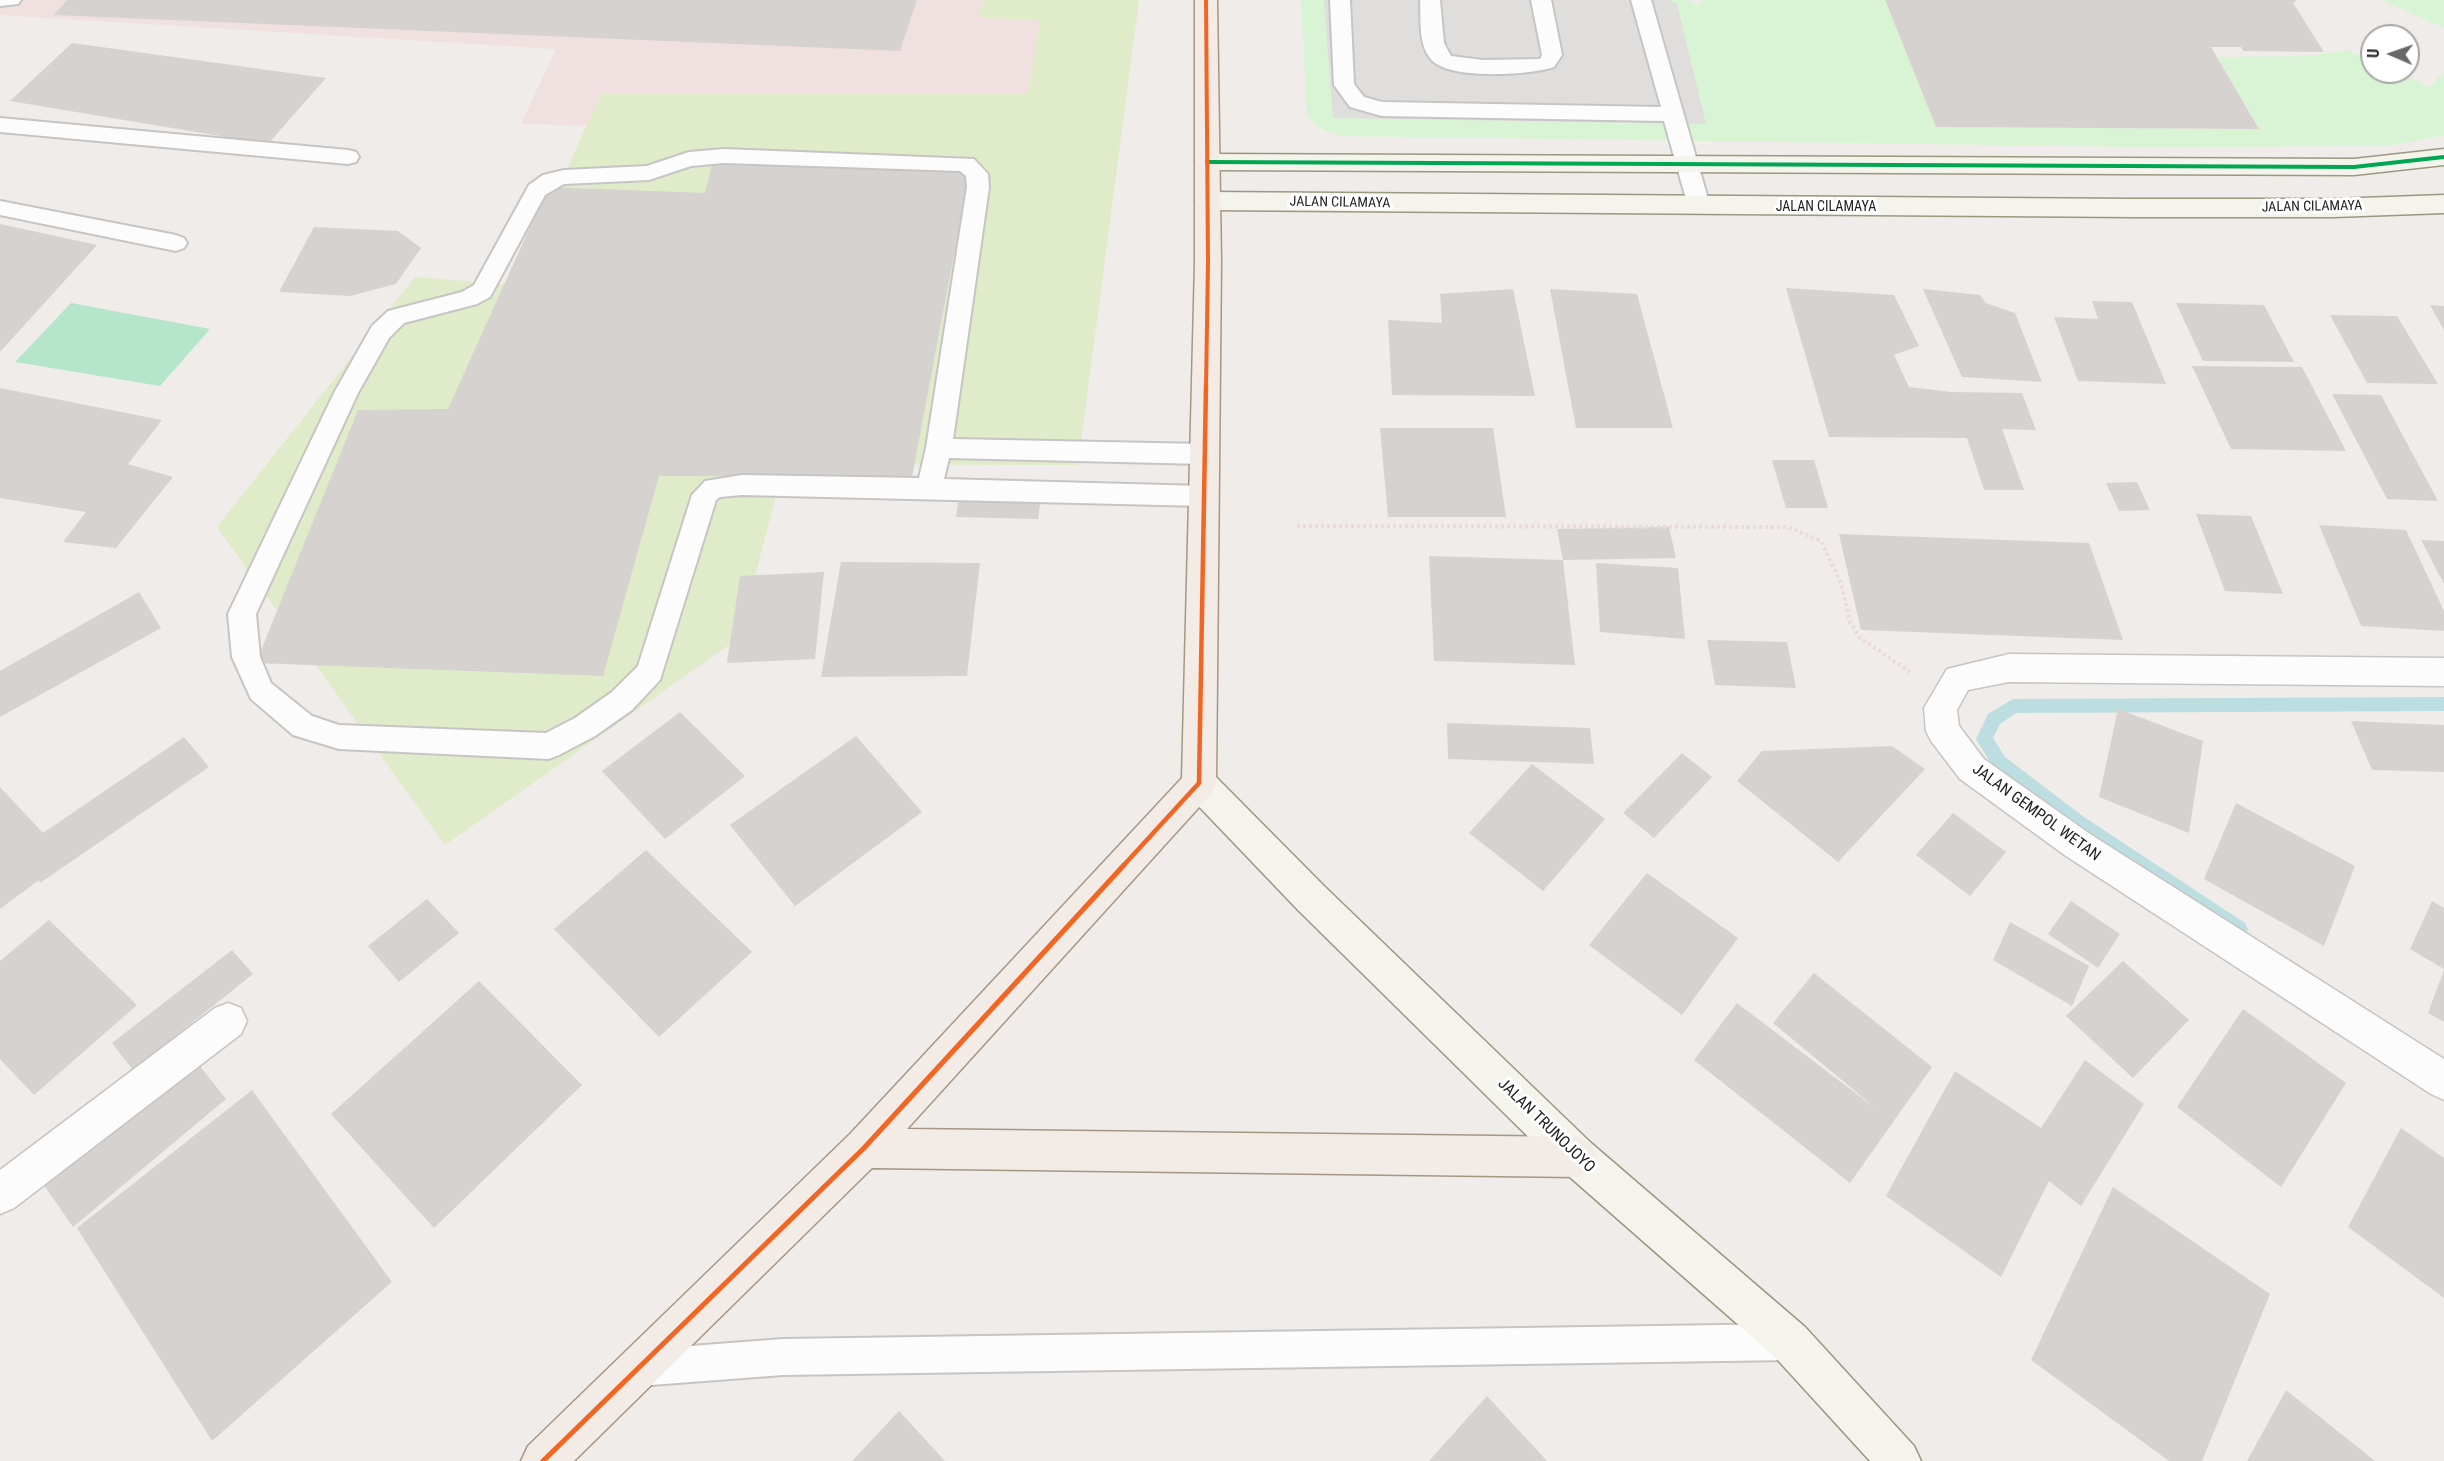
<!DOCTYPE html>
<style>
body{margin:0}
#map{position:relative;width:2444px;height:1461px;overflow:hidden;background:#efece9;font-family:"Roboto Condensed",sans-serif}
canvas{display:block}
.north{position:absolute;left:2360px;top:24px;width:60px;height:60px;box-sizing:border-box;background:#fff;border:2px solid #a6a6a6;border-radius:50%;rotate:272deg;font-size:16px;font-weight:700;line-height:24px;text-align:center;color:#212121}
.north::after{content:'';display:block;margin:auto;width:21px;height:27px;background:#696867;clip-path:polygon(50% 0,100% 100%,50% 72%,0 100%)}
</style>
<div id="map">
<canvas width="2444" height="1461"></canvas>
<div class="north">U</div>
</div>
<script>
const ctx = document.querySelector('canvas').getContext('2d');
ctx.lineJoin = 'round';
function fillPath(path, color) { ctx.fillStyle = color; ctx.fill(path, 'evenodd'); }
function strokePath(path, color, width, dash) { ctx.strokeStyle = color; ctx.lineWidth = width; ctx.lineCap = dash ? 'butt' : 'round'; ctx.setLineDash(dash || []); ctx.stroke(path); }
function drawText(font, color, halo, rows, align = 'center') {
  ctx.font = font + ' "Roboto Condensed",sans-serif'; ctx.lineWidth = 6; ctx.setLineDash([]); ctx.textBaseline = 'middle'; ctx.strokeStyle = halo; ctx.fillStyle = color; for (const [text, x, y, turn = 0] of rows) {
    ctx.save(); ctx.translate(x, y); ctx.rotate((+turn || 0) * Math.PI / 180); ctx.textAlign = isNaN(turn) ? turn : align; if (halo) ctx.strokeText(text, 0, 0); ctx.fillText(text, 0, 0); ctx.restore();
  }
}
fillPath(new Path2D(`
 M0,0H1110L1093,136L521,124L556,49L0,15Z`), '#f0e0e0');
fillPath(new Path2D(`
 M983,0H1139L1078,465L784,464L739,638L445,845L217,527L415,277L515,285L601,94H1027L1040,20L978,18Z`), '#dfebc9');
fillPath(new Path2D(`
 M1301,0H1687L1697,5L1704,0H1885L1936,127L2259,129L2218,57L2308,56L2348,50L2372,61V72H2397L2429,87L2444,72V135L2388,146L2140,147L1343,136C1326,131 1315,129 1307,112Z
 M2381,0H2444V28Z`), '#d9f4d5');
fillPath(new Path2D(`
 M71,303L210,329L160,386L15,362Z`), '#b5e5cb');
fillPath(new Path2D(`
 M1324,0H1670L1677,4L1706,124L1333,118Z`), '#dfdedd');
fillPath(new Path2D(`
 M2444,697V711L2016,713L2000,724L1993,738L2005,757L2084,817L2245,923L2248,929L2245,935L2239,937L2072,827L1993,767L1976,739L1988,714L2013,699Z`), '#bddee1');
fillPath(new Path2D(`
 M67,0H917L900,51L54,15Z
 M1885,0H2297L2293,3L2324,52L2243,51L2241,47H2211L2259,129L1936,127Z
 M72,43L326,78L268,144L10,101Z
 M712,165L970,169L912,477L659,476L603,676L256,663L358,410L448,409L548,187L705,193Z
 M0,224L97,245L0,352Z
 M314,227L398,231L421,248L396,284L350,296L279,292Z
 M1786,288L1894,295L1919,346L1894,355L1909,387L1952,392L2022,393L2036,430L2002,429L2024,490H1984L1967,438L1829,437Z
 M1513,289L1535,396L1392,395L1388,320L1442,323L1440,294Z
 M1550,289L1637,294L1673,428H1576Z
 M1923,289L1980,295L1986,303L2015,313L2042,382L1962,377Z
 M2092,301L2132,302L2166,384L2078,381L2054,317L2098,319Z
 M2176,303L2264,305L2294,362L2203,361Z
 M2430,305L2444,306V330Z
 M2330,315L2397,316L2438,384L2367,383Z
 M2192,366L2302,367L2346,451L2231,449Z
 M0,388L162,420L128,464L173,477L116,548L63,542L86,512L0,498Z
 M2332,394L2381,395L2438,501L2387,499Z
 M1380,428H1493L1506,517H1388Z
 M1772,460H1814L1828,508H1786Z
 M2137,482L2150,510L2119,511L2106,483Z
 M959,496L1041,498L1038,519L956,517Z
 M2196,514L2251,516L2283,594L2225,591Z
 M2319,525L2406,530L2444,611V631L2361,626Z
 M1669,527L1676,558L1563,560L1557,529Z
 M1839,534L2089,543L2123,640L1861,630Z
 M2421,540L2444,541V584Z
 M1429,556L1563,560L1575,665L1434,661Z
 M841,562L980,563L967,676L821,677Z
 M1596,563L1678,568L1685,639L1600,632Z
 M824,572L815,659L727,663L740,576Z
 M139,592L161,628L0,717V671Z
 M1707,640L1787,642L1796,688L1715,685Z
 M2118,709L2203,741L2189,833L2099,797Z
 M680,712L745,776L665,839L602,771Z
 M2351,721L2444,725V772L2372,770Z
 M1447,723L1590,728L1594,764L1448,759Z
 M856,736L922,812L795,906L730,825Z
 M184,737L209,767L40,883L39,880L0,909V787L43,833Z
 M1892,746L1925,769L1838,862L1737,781L1762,751Z
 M1682,753L1712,777L1654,838L1623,813Z
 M1532,764L1605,819L1543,891L1469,833Z
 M2236,803L2355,866L2324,946L2204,879Z
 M1953,813L2006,852L1970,896L1916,855Z
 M646,850L752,952L659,1037L554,929Z
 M1647,873L1738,938L1682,1015L1589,945Z
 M427,899L459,933L399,982L368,946Z
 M2071,901L2120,934L2098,968L2048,934Z
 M2432,901L2444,908V969L2410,949Z
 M49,920L137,1005L34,1095L0,1059V961Z
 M2010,922L2089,966L2072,1006L1993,960Z
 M232,950L253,974L133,1070L112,1043Z
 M2123,961L2189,1020L2133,1078L2066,1016Z
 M2444,970V1022L2428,1013Z
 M1814,973L1932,1067L1850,1183L1694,1060L1737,1003L1879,1111L1773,1023Z
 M479,981L582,1085L434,1228L331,1114Z
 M2243,1009L2346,1083L2281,1187L2177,1107Z
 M191,1055L226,1099L73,1227L39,1178Z
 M2085,1060L2144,1104L2081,1206L2049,1181L2001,1277L1886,1196L1955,1071L2041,1128Z
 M252,1090L392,1282L212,1441L77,1228Z
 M2401,1128L2444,1158V1298L2348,1227Z
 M2113,1187L2270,1294L2202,1461H2169L2031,1360Z
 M2286,1390L2375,1461H2247Z
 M1487,1396L1547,1461H1429Z
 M899,1411L945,1461H852Z`), '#d6d2d0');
const lane = new Path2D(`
 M0,0H21L18,4L0,6Z
 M1330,0H1350L1354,84L1364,97L1382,102L1661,107L1631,0H1651L1710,206L1707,211L1699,213L1691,211L1688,206L1664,121L1382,116L1350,107L1334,85Z
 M1420,0H1440L1444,43L1451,56L1483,60L1540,59L1542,55L1531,0H1551L1562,55L1554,67C1531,75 1446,81 1430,58C1418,43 1421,18 1420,0Z
 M0,118L348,150L356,152L359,157L356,162L348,164L0,132Z
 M724,149L974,159L988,174L989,187L953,439L1204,444L1213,447L1217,454L1213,461L1204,464L949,458L944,479L1203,486L1212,489L1216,496L1212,503L1203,506L742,495L720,497L716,500L660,680L632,710L595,736L559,755L549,759L339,749L293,735L251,699L232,657L228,614L334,393L372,326L388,311L462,292L474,285L529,185L543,175L564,170L647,166L689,152ZM724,163L960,171L966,176L967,187L926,448L919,478L742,475L705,481L692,495L638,666L612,692L575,718L546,733L339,725L312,716L271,683L260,657L256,614L358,393L389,338L404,323L477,304L490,297L545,195L564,184L649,180L691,166Z
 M0,201L176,235L184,238L187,243L184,248L176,251L0,215Z
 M1790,1324L1803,1329L1808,1342L1803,1355L1790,1360L783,1375L638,1386L625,1381L620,1368L625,1355L638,1350L783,1339Z`);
const street = new Path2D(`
 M2009,654L2444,658V686L2009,682L1968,690L1957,710L1959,726L1984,759L2090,834L2444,1059V1100L2431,1094L2066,856L1960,779L1931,741L1926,731L1924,708L1947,669Z
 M228,1003L241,1008L247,1021L241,1034L14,1208L0,1214V1170L215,1008Z`);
const secondary = new Path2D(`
 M2444,149V165L2354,175L1207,170L1198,168L1195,162L1198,156L1207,154L2354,159Z
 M1208,192L2133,199H2334L2444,195V213L2334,217H2133L1208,210L1199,207L1195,201L1199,195Z
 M1199,768L1211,772L1324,886L1591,1143L1805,1327L1914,1446L1921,1461H1870L1775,1357L1563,1171L1298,910L1187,794L1182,783L1187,772Z`);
const primary = new Path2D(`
 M1195,0H1217L1221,262L1216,783L1211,794L907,1129L1577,1137L1591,1143L1597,1157L1591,1171L1577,1177L872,1168L574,1461H521L528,1446L850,1134L1182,778L1195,262Z`);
strokePath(lane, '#c6c5c4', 4);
strokePath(street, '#c6c5c4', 3);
strokePath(secondary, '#9a9880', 3);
strokePath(primary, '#a69785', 3);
strokePath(new Path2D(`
 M1297,526L1788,527L1821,541L1841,583L1850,622L1860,638L1910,672`), '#ecdadb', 4, [3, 3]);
fillPath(lane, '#fdfcfc');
fillPath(street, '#fdfcfc');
fillPath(secondary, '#f4f3ec');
fillPath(primary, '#f2ebe6');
strokePath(new Path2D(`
 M1207,162L2354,167L2444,157`), '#00a651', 4);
strokePath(new Path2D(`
 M1206,387L1208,262L1206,0`), '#f26522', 4);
strokePath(new Path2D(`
 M1123,866L1199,783L1206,385`), '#f26522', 4.5);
strokePath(new Path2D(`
 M543,1461L864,1148L1124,865`), '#f26522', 5);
drawText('14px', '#212121', '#fff', [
 ["JALAN CILAMAYA",1340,203,1],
 ["JALAN CILAMAYA",1826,207],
 ["JALAN CILAMAYA",2312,207,-1]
]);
drawText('16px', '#212121', '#fff', [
 ["JALAN GEMPOL WETAN",2036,813,36],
 ["JALAN TRUNOJOYO",1546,1126,44]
]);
</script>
